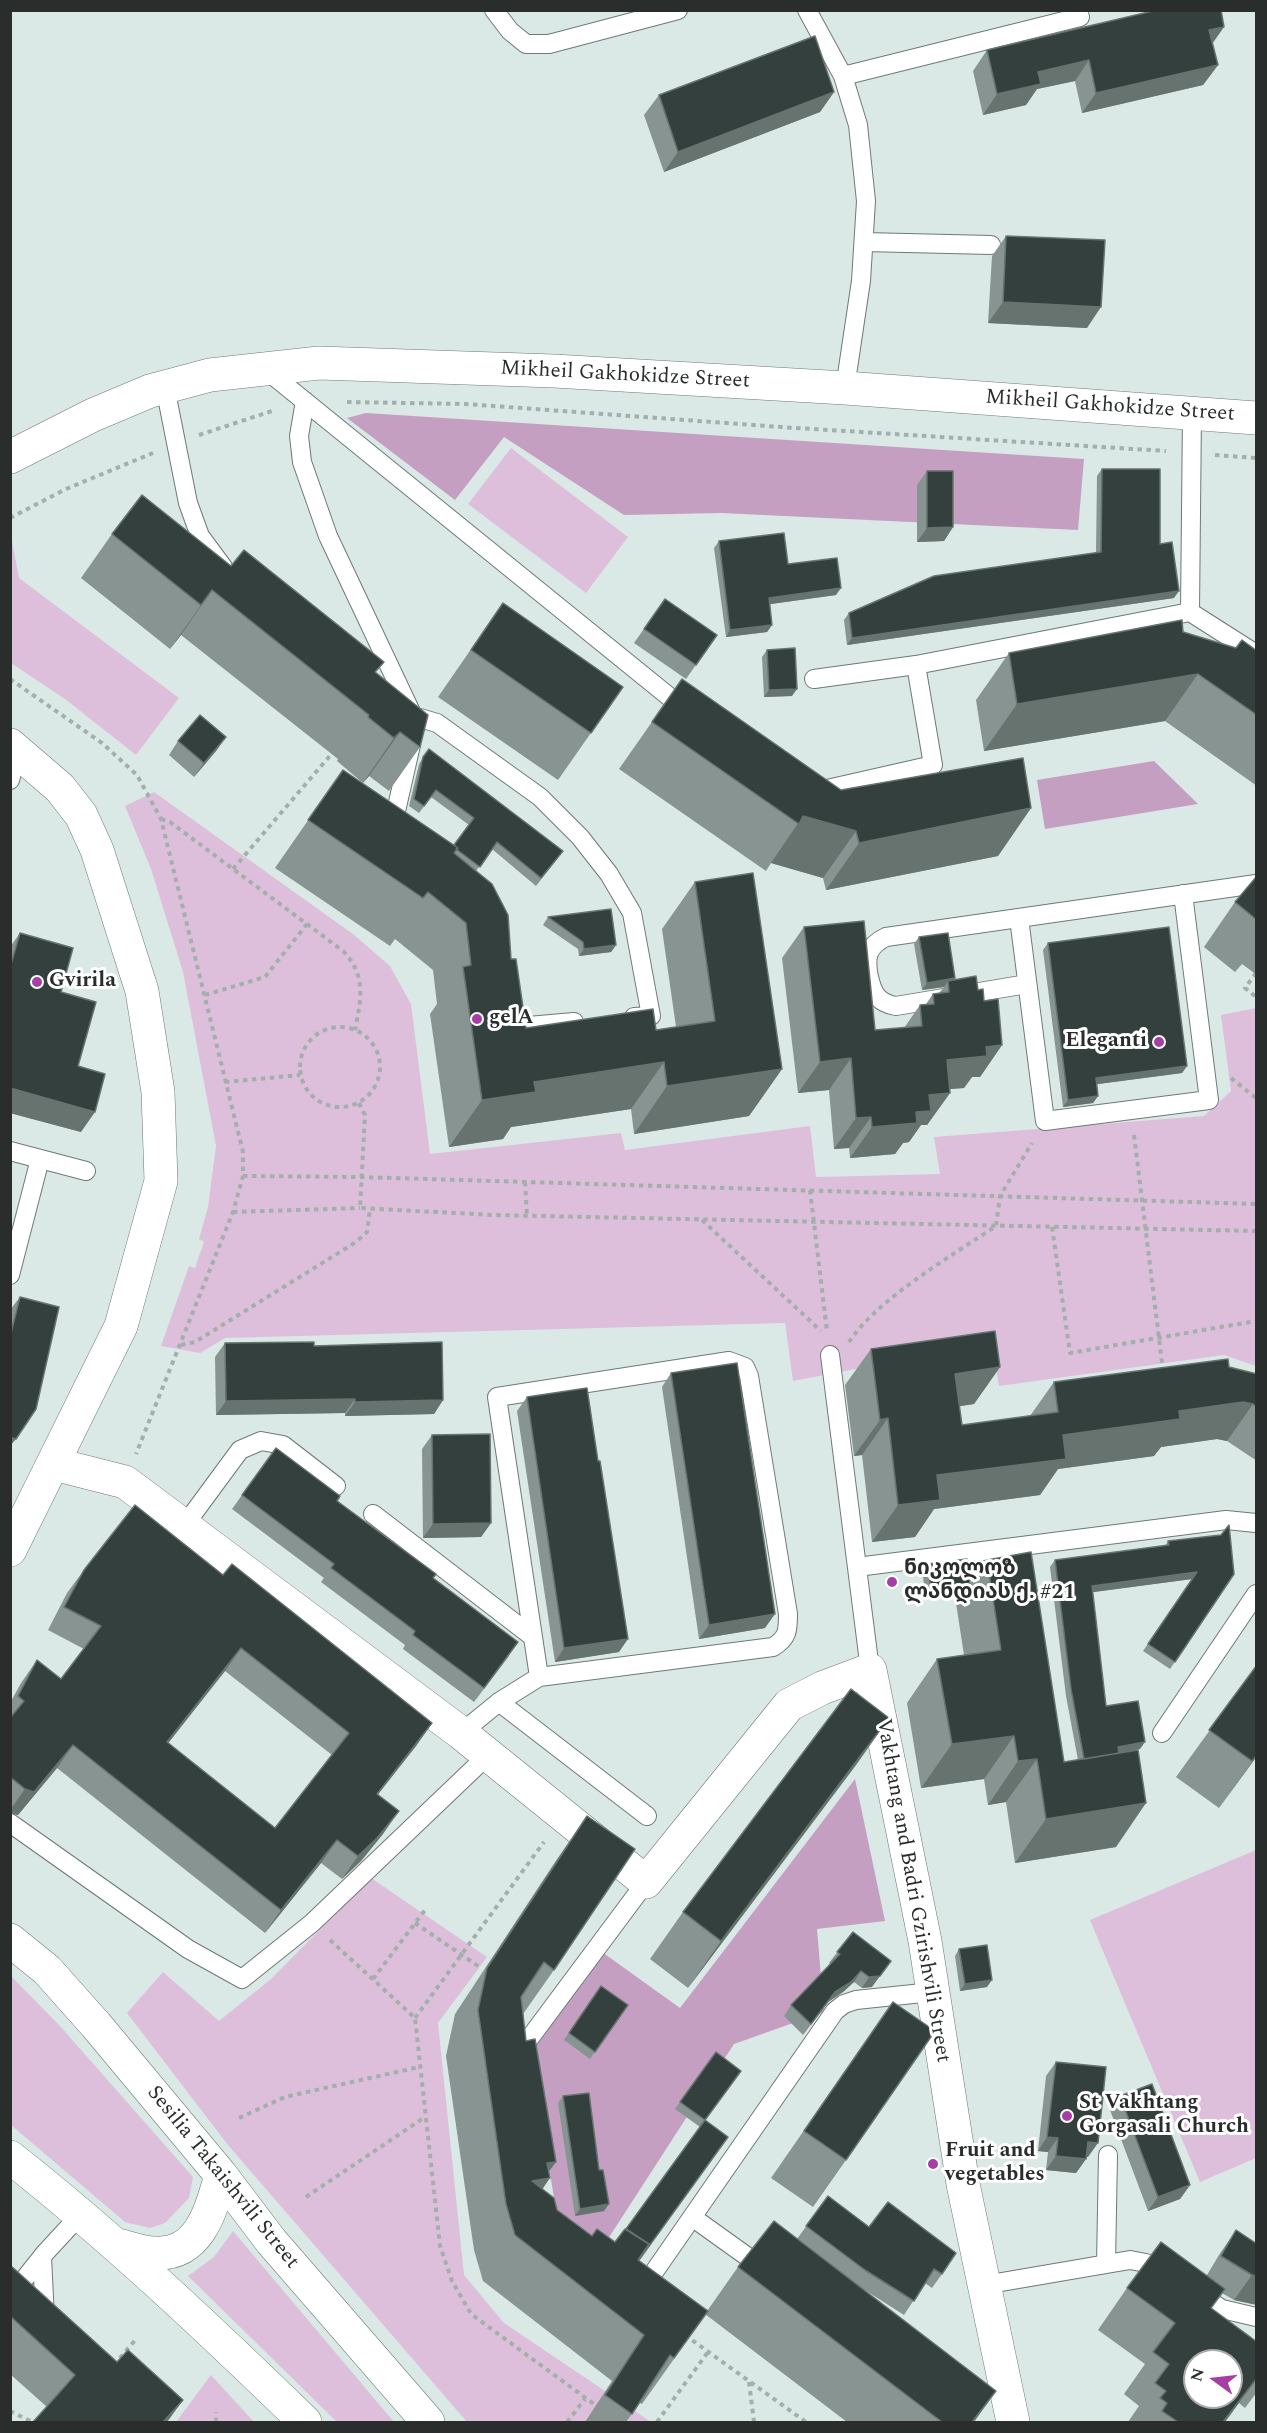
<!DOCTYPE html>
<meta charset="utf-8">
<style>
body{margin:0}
#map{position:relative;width:1267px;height:2433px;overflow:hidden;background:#dae9e5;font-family:Spectral,serif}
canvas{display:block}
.frame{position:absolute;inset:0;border:12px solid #292e2d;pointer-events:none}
.north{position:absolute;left:1183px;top:2349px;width:60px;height:60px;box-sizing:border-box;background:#fff;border:2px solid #a9abab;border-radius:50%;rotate:285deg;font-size:16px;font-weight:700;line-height:24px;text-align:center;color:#292e2d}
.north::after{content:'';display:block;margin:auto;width:21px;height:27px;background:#a53fa3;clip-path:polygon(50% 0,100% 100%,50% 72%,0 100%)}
</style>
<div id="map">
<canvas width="1267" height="2433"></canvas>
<div class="frame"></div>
<div class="north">N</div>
</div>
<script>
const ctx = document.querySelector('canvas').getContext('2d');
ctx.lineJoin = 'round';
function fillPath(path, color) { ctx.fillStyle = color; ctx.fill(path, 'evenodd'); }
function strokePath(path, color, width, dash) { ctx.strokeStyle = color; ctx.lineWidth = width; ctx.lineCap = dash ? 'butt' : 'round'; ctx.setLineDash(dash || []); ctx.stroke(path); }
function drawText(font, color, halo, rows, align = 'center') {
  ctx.font = font + ' Spectral,"Noto Sans Georgian",serif'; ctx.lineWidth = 6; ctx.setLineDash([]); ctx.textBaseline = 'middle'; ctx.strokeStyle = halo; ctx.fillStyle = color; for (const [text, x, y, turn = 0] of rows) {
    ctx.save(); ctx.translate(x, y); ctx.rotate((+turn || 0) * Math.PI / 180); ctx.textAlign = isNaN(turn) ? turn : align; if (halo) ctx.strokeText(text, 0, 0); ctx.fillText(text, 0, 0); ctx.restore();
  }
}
fillPath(new Path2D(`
 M511,448L628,537L586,593L468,504Z
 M10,531L19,578L179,698L136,755L65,699L11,663Z
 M154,792L353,934L390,966L411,1004L430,1154L621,1133L625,1150L810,1126L816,1177L940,1174L934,1137L1204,1116L1231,1091L1221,1015L1256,1008V1366L1224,1355L999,1386L991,1343L793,1381L785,1323L225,1338L200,1353L161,1346L189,1266L195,1268L204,1242L199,1239L208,1207L216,1146L183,972L151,869L125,806Z
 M1256,1850V2158L1200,2182L1090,1920Z
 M371,1878L487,1957L438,2023L464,2275L504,2323L651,2422H467L228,2145L127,2013L163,1972L219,2021L271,1979Z
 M11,1976L60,2026L193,2177L189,2198L165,2223L150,2228L125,2222L11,2125Z
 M233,2231L394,2422H337L188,2276L214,2257Z
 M211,2375L254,2422H176Z`), '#debfdb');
fillPath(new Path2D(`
 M366,413L1084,459L1078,530L721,513L624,515L504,437L455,500L347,418Z
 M1154,761L1198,804L1045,829L1037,780Z
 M855,1779L885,1921L817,1929L824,2012L734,2044L595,2259L559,2228L530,2053L602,1952L680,2008Z`), '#c59fc2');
const lane = new Path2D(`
 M494,10L510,31L526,44H549L678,10
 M807,10L843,76L858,125L866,201L861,281L845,388
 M843,76L1080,17
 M864,242L991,245
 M265,369L688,712
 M165,387L188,503L200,536L223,567
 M305,401L299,436L302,462L328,536L412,714
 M1190,612L1192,412
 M814,679L916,665
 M413,716L437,723L540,797L580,837L609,874L632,913L651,1016L634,1017
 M10,780L18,751
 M814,792L933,765L916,665L1190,612L1256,654
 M398,828L394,820L411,745
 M1019,918L1045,1121L1209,1100L1183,894
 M1027,984L896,1006C878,1003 873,994 869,977C865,958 867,946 886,937L1256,884
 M513,1014L517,1027L574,1022
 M10,1151L86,1171
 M10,1275L40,1159
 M830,1355L870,1670
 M373,1514L533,1637
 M184,1526L240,1450L261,1441L283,1445L336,1486
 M857,1567L1226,1520L1256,1523
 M499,1702L647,1816
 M461,1733L499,1702L539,1677L773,1647C788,1638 788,1630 788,1614L749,1376L745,1367L729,1361L497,1397L539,1677
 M1162,1733L1256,1594
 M10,1823L188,1949L242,1979L312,1923L488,1755
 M522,2063L523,2051L529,2039L646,1882
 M692,2217L766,2270
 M42,2257L45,2318
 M1106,2264L1108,2155
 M984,2285L1130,2260L1146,2263L1167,2274
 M637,2287L645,2285L835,2011L844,2004L856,2000L932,1992
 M1195,2292L1222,2309L1256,2317
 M10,2297L45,2253L82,2213`);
const street = new Path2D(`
 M54,1464L125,1482L461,1733L646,1882L789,1705L822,1688L870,1670L925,1941L963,2184L1013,2422`);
const secondary = new Path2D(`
 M10,457L93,415L150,391L210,375L319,363L554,371L845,388L1256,418
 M10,745L60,788L81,815L97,850L142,991L158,1092L161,1181L121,1326L10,1550
 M10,1940L47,1970L96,2025L221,2175L271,2241L428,2422
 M10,2157C114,2239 210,2330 305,2422
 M117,2245C128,2247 142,2253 154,2253C200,2256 211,2210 221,2175`);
strokePath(lane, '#6d7a77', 20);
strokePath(street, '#6d7a77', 34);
strokePath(secondary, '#6d7a77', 34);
strokePath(new Path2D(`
 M347,402L466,404L781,427L1166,451
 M199,435L275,410
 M1215,455L1256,458
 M10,518L66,489L153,453
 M10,679L102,743L137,775L161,819L243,1152V1176L233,1212L136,1454
 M161,819L170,822L343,951C367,976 361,999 355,1030
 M233,869L334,751
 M1256,973L1245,988L1256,997
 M205,995L265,977L307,924
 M300 1067a40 40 0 1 1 80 0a40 40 0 1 1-80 0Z
 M1231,1078L1256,1098
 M225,1082L300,1075
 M359,1103L365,1115L360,1208L493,1215L1256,1231
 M1134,1135L1163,1371
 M243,1176L361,1177L1256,1204
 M525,1182L527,1216
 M810,1190L827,1331
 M233,1212L360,1208
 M702,1220L821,1331
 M1052,1227L1070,1353L1256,1321
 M849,1342C877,1299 953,1255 996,1226L1000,1196L1032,1143
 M181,1345L195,1342L356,1242L367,1232L370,1209
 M415,1923L481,1968
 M330,1940L415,2018L440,2246L452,2281L471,2314L598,2407
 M373,1979L425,1910
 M415,2018L544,1842
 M239,2118L285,2097L419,2067
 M306,2197L425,2117
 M685,2335L806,2422
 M114,2365L137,2338
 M749,2382L754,2422
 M10,2411L32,2422
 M216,2422V2412
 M567,2422L585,2399
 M657,2422L708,2352`), '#a3afac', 4, [4.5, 4.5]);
strokePath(lane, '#fff', 18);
strokePath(street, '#fff', 33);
strokePath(secondary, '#fff', 33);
fillPath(new Path2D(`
 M1213,44L1218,65L1203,85L1082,113L1075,81L1037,89L1026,105L983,115L973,71L987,50Z
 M834,92L820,112L664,172L644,115L659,95Z
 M1006,236L1087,328L988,323L992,256Z
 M1102,469L1160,544L1174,598L847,645L844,620L849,613L1096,553L1097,476Z
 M927,471L953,527L944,541L917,542V485Z
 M112,534L376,673L420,747L389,791L369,776L363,783L337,761L338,759L181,635L170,649L81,578Z
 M719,541L788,564L836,595L770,604L772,625L767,632L726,637L714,548Z
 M665,599L717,635L686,679L634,643Z
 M503,603L623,687L558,780L438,697Z
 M1183,632L1236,648L1257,651V786L1165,721L984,751L976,700L1009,653Z
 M767,650L792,696L764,697L762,657Z
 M682,679L841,790L1031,808L998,856L826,890L823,878L771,863L766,871L619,769Z
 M226,737L216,751L194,777L169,755L178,741Z
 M429,749L558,858L536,886L492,849L476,871L511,959L526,1028L656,1030L676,1027L662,929L695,882L782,1069L749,1116L634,1134L631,1109L511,1127L503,1139L449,1147L430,1014L437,1004L433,970L395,939L390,946L275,868L343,770L454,845L469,825L431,797L419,813L409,806L419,764Z
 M1257,876V975L1242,964L1235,972L1204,947L1235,902Z
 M548,917L616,945L611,952L579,956L578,949L543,925Z
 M804,927L875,1030L904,1028L920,1005L926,1004L933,994L939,993L944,987L922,990L914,944L919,937L954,980L978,990L1002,1045L980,1077H972L964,1088L949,1089L950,1093L927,1125H921L909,1142L903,1143L895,1154L850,1158L849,1148L834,1149L829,1090L798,1093L782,958Z
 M20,933L61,992L78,1066L81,1132L10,1113V947Z
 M1048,943L1187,1066L1182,1073L1097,1084L1098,1096L1093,1103L1063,1107L1043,950Z
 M20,1297L36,1409L10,1446V1310Z
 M225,1343L314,1346L443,1400L434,1414L345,1416V1413L216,1415L215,1357Z
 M871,1349L1000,1367L974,1404L959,1406L962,1425L1030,1416L1054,1382L1229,1367L1257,1374V1461L1227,1441L1217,1439L1161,1447L1154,1456L1058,1469L1040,1495L934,1509L915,1537L872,1542L862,1455L854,1456L845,1385Z
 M671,1373L765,1628L699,1639L662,1387Z
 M527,1397L619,1652L555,1662L517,1411Z
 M432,1435L491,1523L481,1537L423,1538L422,1449Z
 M242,1495L337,1501L433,1579L509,1656L474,1702L403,1649L405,1645L321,1582L324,1578L232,1509Z
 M1168,1541L1234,1574L1170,1669L1143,1651L1192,1579L1092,1592L1106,1706L1140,1749L1127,1752L1116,1847L1015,1863L1006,1802L988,1805L984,1779L921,1788L907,1703L937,1659L964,1655L956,1603L987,1560L1064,1762L1078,1760L1066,1696L1050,1567L1055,1560L1165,1546Z
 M927,1564L970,1583L965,1590L926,1596L922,1571Z
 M84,1570L223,1575L432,1723L416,1746L378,1794L383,1834L361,1861L342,1879L321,1863L265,1933L57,1768L18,1815L10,1813V1703L21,1683L37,1660L61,1679L84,1649L48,1630L67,1593ZM225,1671L332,1755L275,1828L168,1743Z
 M1257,1665V1756L1219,1808L1176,1777Z
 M889,1718L856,1765L688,1988L650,1959L683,1912Z
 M587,1816L554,1970L523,2014L526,2041L556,2162L549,2171L543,2189L557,2210L592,2236L615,2242L626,2229L700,2127L675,2109L716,2052L705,2120L639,2260L708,2311L642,2404L640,2403L626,2422H585L612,2381L483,2281L474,2250L446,2056L455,2014L555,1862Z
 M853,1932L872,1987L862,1988L854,1982L843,1992L828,2002L803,2035L784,2016L791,2005L831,1964L829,1963Z
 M959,1949L987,1987L960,1991L955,1956Z
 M601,1986L628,2005L590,2059L564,2040Z
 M893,2002L846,2160L813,2207L771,2178Z
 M1056,2062L1088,2157H1086V2159L1076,2173L1046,2170L1048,2152L1038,2151L1046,2076Z
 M563,2096L604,2211L575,2216L558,2103Z
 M1120,2096L1190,2185L1180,2199L1148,2211L1110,2110Z
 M828,2196L869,2227L942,2274L932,2288L925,2283L904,2315L857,2285L974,2422H847L705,2314L738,2267L797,2239Z
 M1236,2230L1257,2244V2305L1234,2300L1222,2293L1211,2308L1257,2342V2392L1245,2408L1239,2403L1225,2422H1128L1139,2406L1124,2394L1145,2364L1098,2330L1127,2288L1207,2275L1219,2255Z
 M10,2265L117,2362L183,2400L167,2422H33L47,2407L10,2374Z`), '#879491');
fillPath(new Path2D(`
 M1224,27L1210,47L1209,30Z
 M1089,60L1075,81L1037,89L1026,105L983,115L997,94L1038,72Z
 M1218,65L1203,85L1082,113L1096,93Z
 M834,92L820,112L664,172L678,152Z
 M1003,302L1101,307L1087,328L988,323Z
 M953,527L944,541L917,542L927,528Z
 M841,588L836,595L764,605L769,598Z
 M212,590L181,635L170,649L201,605Z
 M1179,591L1174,598L847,645L852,638Z
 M772,625L767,632L726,637L730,630Z
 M1198,674L1165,721L984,751L1017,704Z
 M797,689L792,696L764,697L769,690Z
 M400,732L369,776L363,783L394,738Z
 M226,737L216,751L194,777L204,763Z
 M1031,808L998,856L826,890L859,843Z
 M803,816L856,831L823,878L771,863Z
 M616,945L611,952L579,956L584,949Z
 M955,978L950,986L948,981L944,987L922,990L927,983Z
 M1002,1045L980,1077H972L964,1088L925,1091L947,1060L986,1047Z
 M851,1058L829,1090L798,1093L820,1062Z
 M664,1062L631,1109L511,1127L503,1139L449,1147L482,1100L534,1082Z
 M1187,1066L1182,1073L1091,1085L1096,1078Z
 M782,1069L749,1116L634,1134L667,1086Z
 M10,1088L95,1112L81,1132L10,1113Z
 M950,1093L927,1125H921L909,1142L903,1143L895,1154L850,1158L872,1127L929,1095Z
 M1098,1096L1093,1103L1063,1107L1068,1100Z
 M871,1117L849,1148L834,1149L856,1118Z
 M1000,1367L974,1404L929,1411L955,1374Z
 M355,1399L345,1413L216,1415L226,1401Z
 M443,1400L434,1414L345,1416L355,1402Z
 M1243,1402L1253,1404L1227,1441L1217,1439L1161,1447L1154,1456L1058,1469L1040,1495L934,1509L915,1537L872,1542L898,1505L937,1475L1063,1435L1179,1411Z
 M888,1418L862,1455L854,1456L880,1420Z
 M10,1437L16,1439L10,1446Z
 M491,1523L481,1537L423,1538L433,1524Z
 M1197,1572L1192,1579L1087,1593L1092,1586Z
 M970,1583L965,1590L926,1596L931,1589Z
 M775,1614L765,1628L699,1639L709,1625Z
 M628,1639L619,1652L555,1662L564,1648Z
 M241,1648L225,1671L151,1765L167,1742Z
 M889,1718L856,1765L688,1988L721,1941Z
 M432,1723L416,1746L361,1816L377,1794Z
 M1014,1736L984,1779L921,1788L952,1744Z
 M1145,1742L1140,1749L1113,1754L1118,1747Z
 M73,1745L57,1768L18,1815L10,1813V1810L25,1789Z
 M1257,1755V1756L1219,1808Z
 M1037,1759L1006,1802L988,1805L1018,1761Z
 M1146,1803L1116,1847L1015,1863L1046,1819Z
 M399,1811L383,1834L361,1861L342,1879L358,1856Z
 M337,1840L321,1863L265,1933L281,1910Z
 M891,1961L872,1987L862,1988L869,1977Z
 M861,1971L854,1982L843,1992L828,2002L803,2035L835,1992Z
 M992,1980L987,1987L960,1991L965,1984Z
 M1047,2137L1058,2138L1048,2152L1038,2151Z
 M1088,2142L1098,2143L1088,2157L1078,2156Z
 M1056,2156L1086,2159L1076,2173L1046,2170Z
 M556,2162L543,2179L550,2178L518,2224L532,2181L547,2163Z
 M1190,2185L1180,2199L1148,2211L1158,2197Z
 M609,2204L604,2211L575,2216L580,2209Z
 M1252,2275L1257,2276V2305L1234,2300Z
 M1257,2378L1225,2422H1223Z
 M996,2391L974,2422H972Z
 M183,2400L167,2422H163Z`), '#66736f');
const building = new Path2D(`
 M1157,10H1221L1224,27L1209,30L1218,65L1096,93L1089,60L1038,72L1041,84L997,94L987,50Z
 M815,36L834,92L678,152L659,95Z
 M1006,236L1105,240L1101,307L1003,302Z
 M1102,469H1160V544L1172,542L1179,591L852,638L849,613L934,576L1101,552Z
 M927,471H953V527L927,528Z
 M142,495L231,566L244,550L384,662L375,672L428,715L420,747L400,732L394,738L368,717L369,715L212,590L201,605L112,534Z
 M784,533L788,564L837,558L841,588L769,598L772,625L730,630L719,541Z
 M665,599L717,635L696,665L644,629Z
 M503,603L623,687L591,733L471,650Z
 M1182,620L1183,632L1236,648L1242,640L1257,651V715L1198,674L1017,704L1009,653Z
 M795,648L797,689L769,690L767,650Z
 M682,679L841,790L1023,758L1031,808L859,843L856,831L803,816L799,824L652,722Z
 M200,715L226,737L204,763L178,741Z
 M429,749L563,851L541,878L497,842L480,867L456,849L458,848L454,845L474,818L436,790L424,806L414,799L423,757Z
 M343,770L458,848L454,853L492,884L508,915L511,959H516L526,1028L653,1009L656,1030L715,1021L695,882L753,873L782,1069L667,1086L664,1062L534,1082L536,1092L482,1100L463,967L471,965L466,923L428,892L423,898L308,820Z
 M1257,876V920L1235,902Z
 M611,909L616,945L584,949L583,942L548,917Z
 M864,921L875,1030L922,1026L920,1005L934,1004L933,994L949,992L948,981L976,976L978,990L983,989L984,1001L998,999L1002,1045L986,1047L987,1056L947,1060L950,1093L929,1095L931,1111L916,1112L917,1123L872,1127L871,1117L856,1118L851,1058L820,1062L804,927Z
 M1169,927L1187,1066L1096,1078L1098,1096L1068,1100L1048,943Z
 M20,933L73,948L61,992L96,1002L78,1066L105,1074L95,1112L10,1088V968Z
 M948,933L955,978L927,983L919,937Z
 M20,1297L59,1307L36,1409L16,1439L10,1437V1337Z
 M995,1331L1000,1367L955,1374L962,1425L1058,1412L1054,1382L1228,1359L1229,1367L1257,1374V1407L1253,1404L1243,1402L1179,1411L1180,1419L1063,1435L1066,1459L937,1475L940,1500L898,1505L888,1418L880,1420L871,1349Z
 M314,1342V1346L442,1342L443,1400L355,1402V1399L226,1401L225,1343Z
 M737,1363L775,1614L709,1625L671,1373Z
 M587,1388L598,1461H600L628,1639L564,1648L527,1397Z
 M490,1434L491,1523L433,1524L432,1435Z
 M276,1448L340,1496L337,1501L436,1574L433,1578L518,1642L484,1688L413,1635L415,1631L331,1568L334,1564L242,1495Z
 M135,1505L223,1575L232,1564L432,1723L377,1794L399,1811L377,1838L358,1856L337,1840L281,1910L73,1745L34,1792L25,1789L10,1777V1718L24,1701L18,1696L37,1660L61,1679L101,1626L64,1607L84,1570ZM241,1648L349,1733L275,1828L167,1742Z
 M1229,1525L1234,1574L1175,1662L1148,1644L1197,1572L1092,1586L1106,1706L1138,1701L1145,1742L1118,1747L1119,1753L1084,1759L1071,1689L1055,1560L1169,1545L1168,1541L1221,1535Z
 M1031,1552L1064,1762L1138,1750L1146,1803L1046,1819L1037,1759L1018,1761L1014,1736L952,1744L937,1659L1001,1650L987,1560Z
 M967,1559L970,1583L931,1589L927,1564Z
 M1257,1665V1755L1252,1761L1209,1730Z
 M851,1689L889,1718L721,1941L683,1912Z
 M587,1816L635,1849L554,1970L544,1962L521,1997L526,2041L535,2039L556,2162L547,2163L550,2178L532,2181L554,2198L557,2210L592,2236L597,2229L615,2242L625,2229L649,2244L638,2260L708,2311L674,2358L670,2355L632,2414L605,2395L644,2335L515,2235L506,2204L478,2010L487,1968Z
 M853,1932L891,1961L880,1976L869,1977L861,1971L851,1982L835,1992L811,2024L791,2005L840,1954L837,1952Z
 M987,1945L992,1980L965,1984L959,1949Z
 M601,1986L628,2005L595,2052L569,2033Z
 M893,2002L935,2031L846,2160L804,2131Z
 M716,2052L741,2071L705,2120L680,2102Z
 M1056,2062L1106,2067L1098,2143L1088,2142L1086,2159L1056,2156L1058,2138L1047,2137Z
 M1152,2084L1190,2185L1158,2197L1120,2096Z
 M589,2093L599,2170H603L609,2204L580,2209L563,2096Z
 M705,2120L728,2137L639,2260L649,2244L626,2229Z
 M828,2196L869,2227L888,2202L956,2253L942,2274L934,2269L914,2301L865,2270L806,2226Z
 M774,2221L996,2391L972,2422H942L738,2267Z
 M1236,2230L1257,2244V2276L1252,2275L1221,2256Z
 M1161,2242L1225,2289L1211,2308L1257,2342V2378L1223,2422H1178L1162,2411L1167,2403L1160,2398L1166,2391L1155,2383L1169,2364L1153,2352L1175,2323L1127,2288ZM1195,2361H1231V2397H1195Z
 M10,2265L117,2362L128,2350L183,2400L163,2422H33L75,2375L10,2316Z`);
fillPath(building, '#34403d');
strokePath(building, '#66736f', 1.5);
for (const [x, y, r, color] of [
 [37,982,6,"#a53fa3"],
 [477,1019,6,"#a53fa3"],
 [1159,1042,6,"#a53fa3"],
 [892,1582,6,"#a53fa3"],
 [1067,2116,6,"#a53fa3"],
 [933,2164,6,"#a53fa3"]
]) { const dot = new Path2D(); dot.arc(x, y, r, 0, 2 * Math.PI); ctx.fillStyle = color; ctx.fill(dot); strokePath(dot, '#fff', 2); }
drawText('21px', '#292e2d', '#fff', [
 ["Mikheil Gakhokidze Street",625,376,3],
 ["Mikheil Gakhokidze Street",1110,407,4],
 ["Vakhtang and Badri Gzirishvili Street",912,1891,80],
 ["Sesilia Takaishvili Street",222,2178,51]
]);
drawText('bold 21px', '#292e2d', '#fff', [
 ["Gvirila",49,982],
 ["gelA",489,1019],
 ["Eleganti",1147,1042,"right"],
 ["ნიკოლოზ",904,1570],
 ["ლანდიას ქ. #21",904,1594],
 ["St Vakhtang",1079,2104],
 ["Gorgasali Church",1079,2128],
 ["Fruit and",945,2152],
 ["vegetables",945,2176]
], 'left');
</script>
